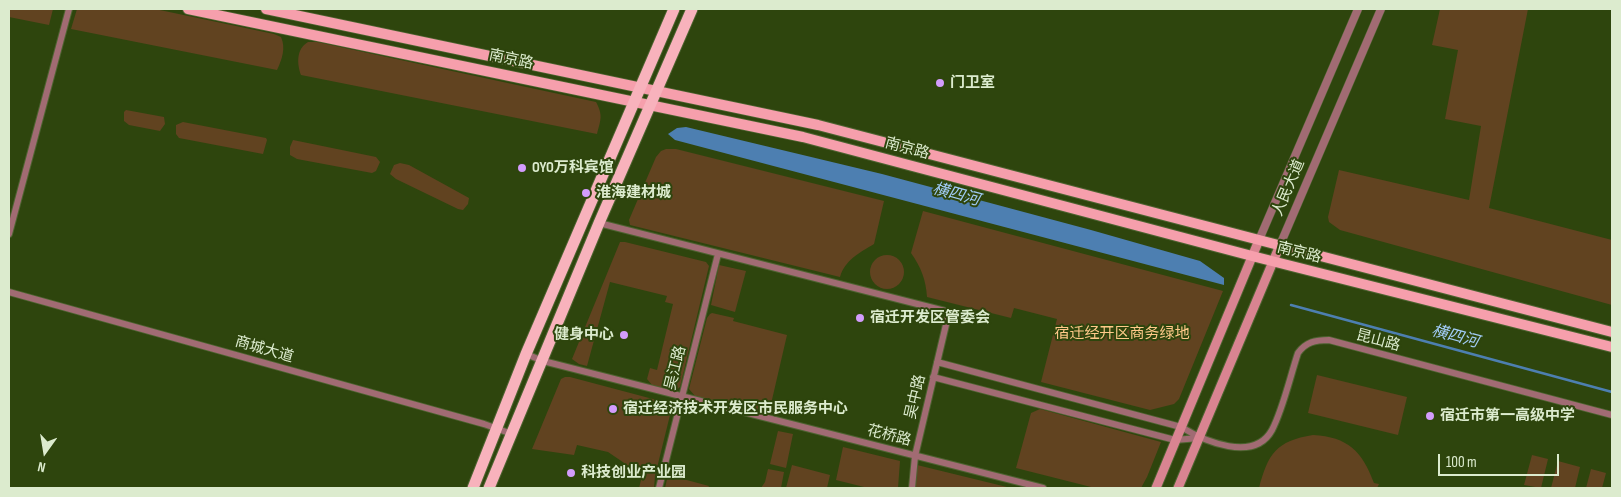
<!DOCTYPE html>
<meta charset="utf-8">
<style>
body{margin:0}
#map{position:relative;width:1621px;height:497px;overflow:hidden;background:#2e450d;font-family:"Sofia Sans Condensed",sans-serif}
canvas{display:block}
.frame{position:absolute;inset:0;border:10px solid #dcebce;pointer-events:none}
.north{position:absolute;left:20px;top:427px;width:50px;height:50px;-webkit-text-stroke:4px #2e450d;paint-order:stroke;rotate:193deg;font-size:14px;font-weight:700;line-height:20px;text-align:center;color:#dcebce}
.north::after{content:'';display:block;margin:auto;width:18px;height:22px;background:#dcebce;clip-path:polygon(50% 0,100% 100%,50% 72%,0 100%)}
.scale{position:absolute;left:1438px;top:454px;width:121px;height:22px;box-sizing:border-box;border:2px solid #dcebce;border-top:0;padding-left:6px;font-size:15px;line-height:18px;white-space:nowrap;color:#dcebce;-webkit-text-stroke:4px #2e450d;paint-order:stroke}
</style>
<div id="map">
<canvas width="1621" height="497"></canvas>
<div class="frame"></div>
<div class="north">N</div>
<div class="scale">100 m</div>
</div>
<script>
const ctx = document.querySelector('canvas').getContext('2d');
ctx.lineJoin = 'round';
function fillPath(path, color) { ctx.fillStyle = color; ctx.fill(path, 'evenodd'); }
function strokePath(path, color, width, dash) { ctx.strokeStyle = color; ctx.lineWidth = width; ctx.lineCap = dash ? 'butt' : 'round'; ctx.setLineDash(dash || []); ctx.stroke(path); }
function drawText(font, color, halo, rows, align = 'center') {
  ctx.font = font + ' "Sofia Sans Condensed","Noto Sans SC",sans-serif'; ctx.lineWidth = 4; ctx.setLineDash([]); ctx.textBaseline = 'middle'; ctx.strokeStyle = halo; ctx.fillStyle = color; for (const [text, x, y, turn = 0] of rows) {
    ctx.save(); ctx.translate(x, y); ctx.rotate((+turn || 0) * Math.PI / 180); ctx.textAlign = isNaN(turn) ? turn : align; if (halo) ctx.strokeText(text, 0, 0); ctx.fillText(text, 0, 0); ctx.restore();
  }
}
fillPath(new Path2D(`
 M9,9H53L49,25L9,17Z
 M77,9H155L274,34L281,37C286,48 282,59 277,70L71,29Z
 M1440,9H1528L1489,208L1612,240V305L1340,230L1329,222L1328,217L1339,170L1469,200L1481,126L1445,119L1458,50L1432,45Z
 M308,42H317L596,102C603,115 601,119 597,134L301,75C297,64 296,49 308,42Z
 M126,110L164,117L165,124L160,131L129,125L124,121V112Z
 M183,122L266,138L267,140L263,154L179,138L176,134V125Z
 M293,140L376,157L380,162L376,171L372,173L297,159L290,155V147Z
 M666,149H676L884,201L874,244C859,253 845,260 840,277L630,225L629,220L656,157L661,151Z
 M400,163L409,165L469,198L468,204L463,210L458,209L396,179L390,174L394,165Z
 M923,211L1223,291L1179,399L1174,404L1150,410L1041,382L1057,319L1014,308L1011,318L927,297C926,280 921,267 911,253Z
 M620,242H625L706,262L709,266L680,387L675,391L652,385L647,379L650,368L657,370L673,304L665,302L667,296L610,282L587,366L579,364L572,359Z
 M870 272a17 17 0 1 1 34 0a17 17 0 1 1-34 0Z
 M719,265L746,271L735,312L711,305Z
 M712,313L734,318L733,321L787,335L771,404L767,409L757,410L695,396L689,389L707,318L710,314Z
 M1317,375L1407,397L1398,435L1308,413Z
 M565,377H570L668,403L671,411L655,476L654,488H639L642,476L639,473L608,452L577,445L574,455L532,449L561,379Z
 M1040,409L1161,442L1147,477L1141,488H1095L1016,468L1031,413Z
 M778,431L793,434L786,468L770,464Z
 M1313,435C1348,437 1362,451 1374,483L1379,484L1377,488H1259C1268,454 1276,441 1313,435Z
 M843,447L900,461L898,488H868L836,480Z
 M1532,455L1548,459L1541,488L1524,485Z
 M1558,461L1580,467L1575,488H1551Z
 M792,465L830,475L827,488H786Z
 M917,465L1011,488H914Z
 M768,469L784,472L781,488H761L765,482Z
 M1591,469L1606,473L1602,488H1586Z
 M668,475L709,486L708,488H665Z`), '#614320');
fillPath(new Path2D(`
 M686,127L882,174L1091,230L1200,261L1224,278V285L675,140L668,134L677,128Z`), '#4d7fb1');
strokePath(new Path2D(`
 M1291,305L1612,392`), '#4d7fb1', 2.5);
const minor = new Path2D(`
 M599,223L949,312L915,456L912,488
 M9,234L69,9
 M9,292L484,424L512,434
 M526,354L543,361L1043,488
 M937,362L1181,427C1204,441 1254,463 1272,430C1283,409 1290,377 1298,353C1306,342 1315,340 1329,340L1612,415
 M933,377L1175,440L1199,438
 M659,488L718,254`);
const tertiary = new Path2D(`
 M1259,240L1358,9
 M1280,245L1381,9`);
const secondary = new Path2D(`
 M1156,488L1259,240
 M1178,488L1280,245`);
const primary = new Path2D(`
 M188,9L803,137L1252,256L1612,347
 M266,9L818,125L1612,332`);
const trunk = new Path2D(`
 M473,488L526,354L674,9
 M489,488L599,223L692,9`);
strokePath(minor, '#4d6330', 8);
strokePath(tertiary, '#4d6330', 9);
strokePath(secondary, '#4d6330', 11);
strokePath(primary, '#4d6330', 12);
strokePath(trunk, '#4d6330', 13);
strokePath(minor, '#a16b73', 6);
strokePath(tertiary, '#a16b73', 8);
strokePath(secondary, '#d98491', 9);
strokePath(primary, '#f69fac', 10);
strokePath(trunk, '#f8b2bc', 11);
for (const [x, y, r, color] of [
 [940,83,5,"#d39cfc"],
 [522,168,5,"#d39cfc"],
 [586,193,5,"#d39cfc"],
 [860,318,5,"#d39cfc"],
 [624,335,5,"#d39cfc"],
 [613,409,5,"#d39cfc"],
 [1430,416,5,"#d39cfc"],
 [571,473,5,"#d39cfc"]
]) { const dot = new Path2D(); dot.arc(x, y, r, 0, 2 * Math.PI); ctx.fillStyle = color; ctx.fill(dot); strokePath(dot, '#2e450d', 2); }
drawText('15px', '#dcebce', '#2e450d', [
 ["南京路",511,60,12],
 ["南京路",907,149,15],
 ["人民大道",1289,188,-67],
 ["南京路",1299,253,14],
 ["昆山路",1378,341,15],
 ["商城大道",264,350,16],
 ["吴江路",676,368,-76],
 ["吴中路",916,397,-77],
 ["花桥路",889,436,14]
]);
drawText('bold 15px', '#dcebce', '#2e450d', [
 ["门卫室",950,83],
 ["OYO万科宾馆",532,168],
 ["淮海建材城",596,193],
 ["宿迁开发区管委会",870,318],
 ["健身中心",614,335,"right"],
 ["宿迁经济技术开发区市民服务中心",623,409],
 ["宿迁市第一高级中学",1440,416],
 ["科技创业产业园",581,473]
], 'left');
drawText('15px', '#ffc98a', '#2e450d', [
 ["宿迁经开区商务绿地",1122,334]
]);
drawText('italic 16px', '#a1cbf6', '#2e450d', [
 ["横四河",956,195,15],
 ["横四河",1455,337,15]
]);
</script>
